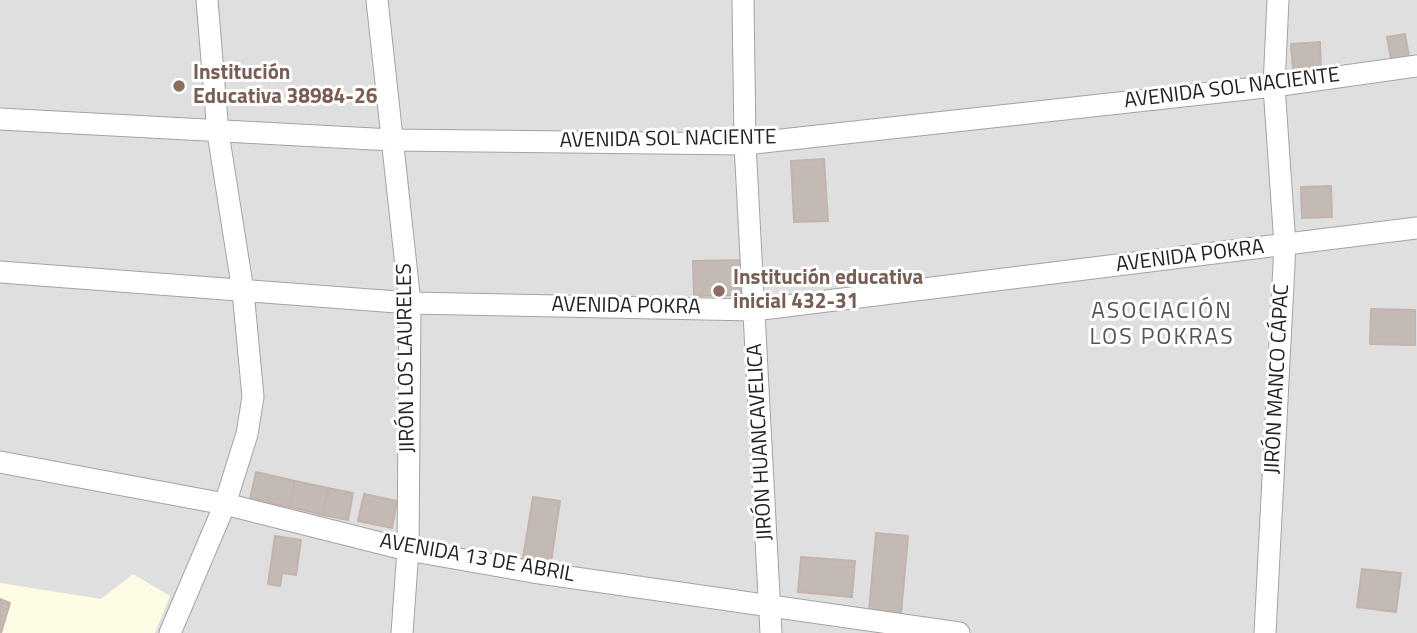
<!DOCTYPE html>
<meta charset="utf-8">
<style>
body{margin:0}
canvas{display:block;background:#f2eee9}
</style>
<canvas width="1417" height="633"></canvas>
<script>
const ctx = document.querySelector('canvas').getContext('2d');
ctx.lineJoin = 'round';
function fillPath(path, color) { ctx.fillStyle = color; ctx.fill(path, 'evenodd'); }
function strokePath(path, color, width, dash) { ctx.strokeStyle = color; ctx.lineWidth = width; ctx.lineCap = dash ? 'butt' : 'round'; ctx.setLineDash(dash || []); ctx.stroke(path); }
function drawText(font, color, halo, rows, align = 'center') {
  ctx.font = font + ' "Titillium Web",sans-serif'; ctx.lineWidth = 6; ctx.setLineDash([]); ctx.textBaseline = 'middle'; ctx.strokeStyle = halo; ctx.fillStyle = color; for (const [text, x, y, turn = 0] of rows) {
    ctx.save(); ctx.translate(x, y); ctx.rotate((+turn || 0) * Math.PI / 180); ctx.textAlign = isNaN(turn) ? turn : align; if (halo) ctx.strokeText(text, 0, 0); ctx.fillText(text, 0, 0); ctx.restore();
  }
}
fillPath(new Path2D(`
 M0,0H1417V633H0Z`), '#e0dfdf');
fillPath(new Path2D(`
 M133,574L170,596L155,633H0V583L101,599Z`), '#fffce5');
const building = new Path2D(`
 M1405,34L1409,57L1391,59L1387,37Z
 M1320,42L1321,68L1293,70L1291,44Z
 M824,159L828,221L794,222L791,161Z
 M1331,186L1332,217L1302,218L1301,187Z
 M744,260V295L694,296L693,261Z
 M1371,309L1415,310V345L1370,344Z
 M256,472L295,481L290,507L250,499Z
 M295,481L328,488L323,515L290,507Z
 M328,488L353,493L348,520L323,515Z
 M364,494L397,501L392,528L358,521Z
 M533,497L560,501L551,562L523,558Z
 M876,533L908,536L901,614L869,611Z
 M275,536L301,540L296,575L282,573L280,586L268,584Z
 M801,557L855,561L852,597L798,592Z
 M1362,569L1401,573L1396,612L1357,607Z
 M0,599L10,603L1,633H0Z`);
fillPath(building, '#c3b9b5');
strokePath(building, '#c4b3ab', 2);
const minor = new Path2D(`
 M377,0L410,303L408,550L402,633
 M743,0L745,144L771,633
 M0,119L392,140L745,144L1274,86L1417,66
 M0,272L410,303L754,310L1417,228
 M0,462L225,504L408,550L533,572L959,633
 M170,633L225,504L247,434L253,397L243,291L218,133L207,0
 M1265,633L1285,245L1274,86L1278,0`);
strokePath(minor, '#a3a3a3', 23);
strokePath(minor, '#fff', 21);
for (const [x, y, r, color] of [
 [179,86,7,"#8d6e63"],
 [719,291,7,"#8d6e63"]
]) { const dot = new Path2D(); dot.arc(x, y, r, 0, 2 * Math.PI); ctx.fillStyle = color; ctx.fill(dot); strokePath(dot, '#fff', 2.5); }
drawText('bold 21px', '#785e54', '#fff', [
 ["Institución",193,74],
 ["Educativa 38984-26",193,98],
 ["Institución educativa",733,279],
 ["inicial 432-31",733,303]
], 'left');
drawText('21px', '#222', '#fff', [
 ["AVENIDA SOL NACIENTE",1232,89,-7],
 ["AVENIDA SOL NACIENTE",668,140,-1],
 ["AVENIDA POKRA",1190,257,-7],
 ["AVENIDA POKRA",626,307,1],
 ["JIRÓN LOS LAURELES",407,358,-91],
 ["JIRÓN MANCO CÁPAC",1278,379,-87],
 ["JIRÓN HUANCAVELICA",761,442,-93],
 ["AVENIDA 13 DE ABRIL",477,559,10]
]);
ctx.letterSpacing = '2px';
drawText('23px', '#555', '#fff', [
 ["ASOCIACIÓN",1162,312],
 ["LOS POKRAS",1162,338]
]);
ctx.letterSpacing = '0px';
</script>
